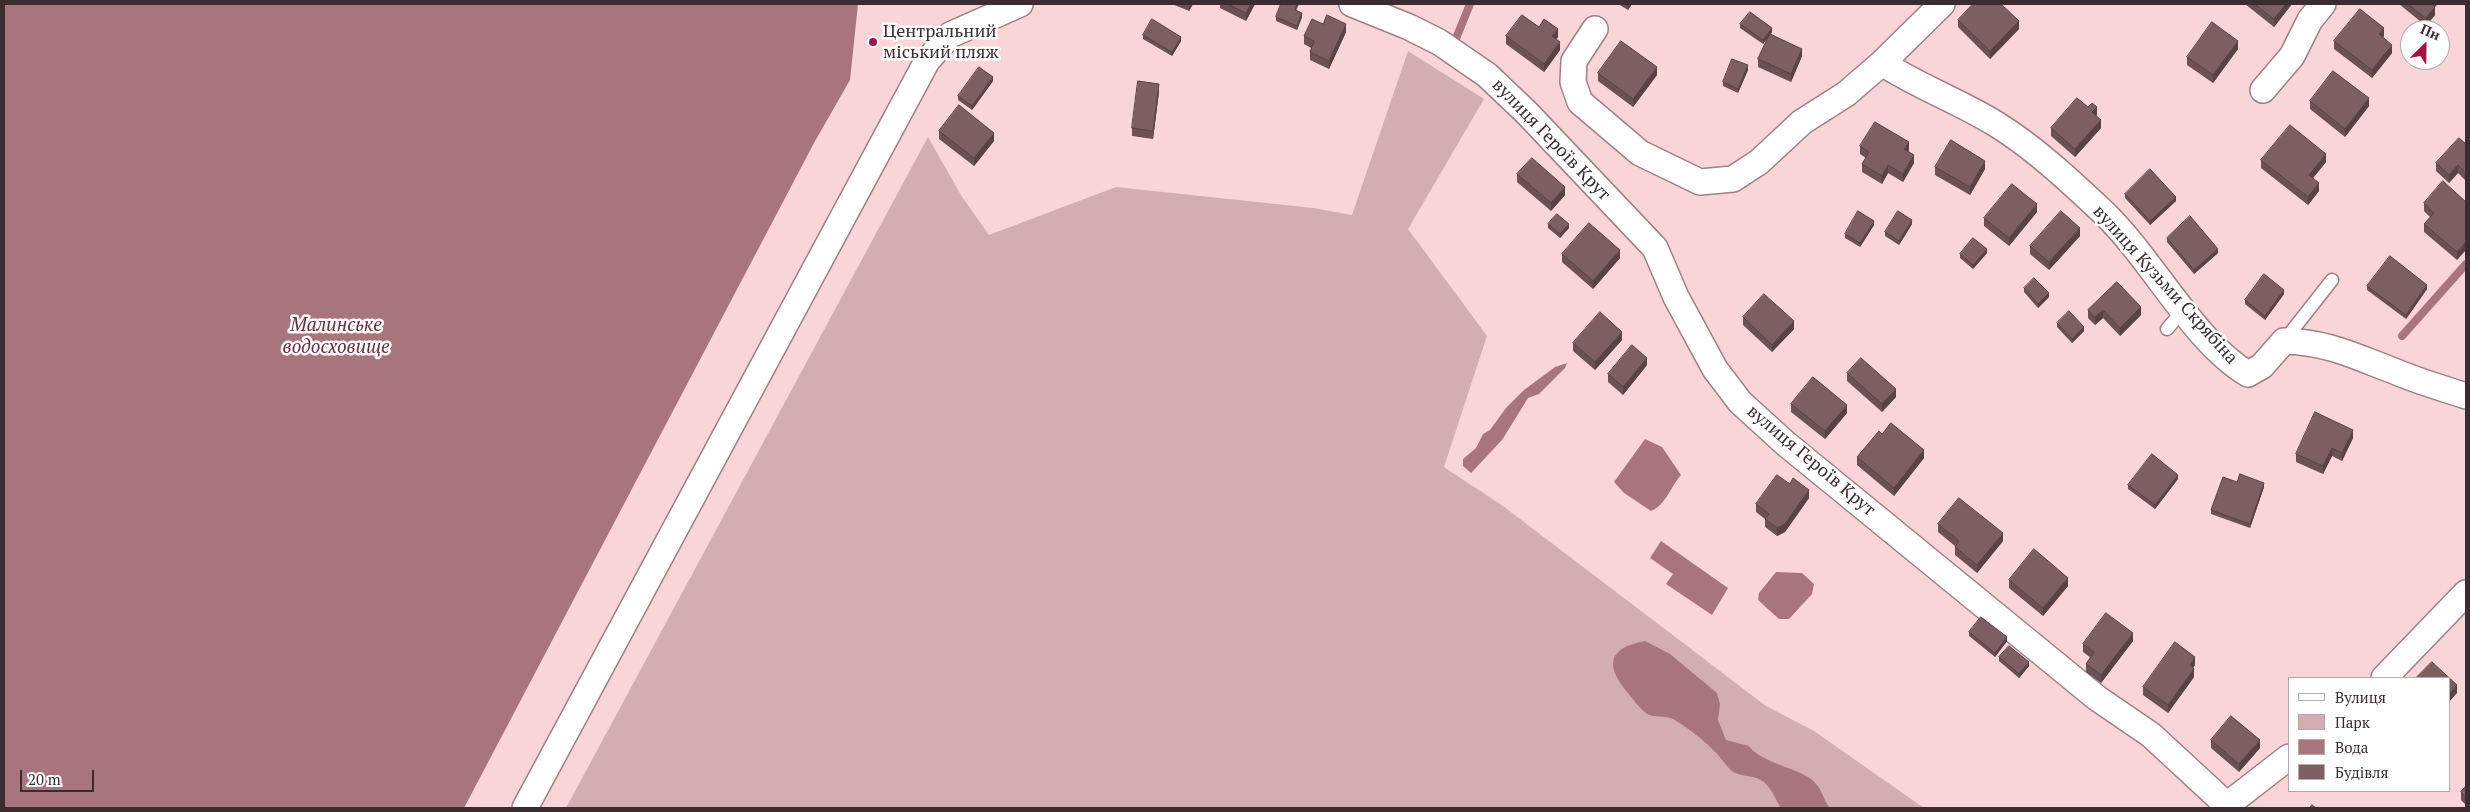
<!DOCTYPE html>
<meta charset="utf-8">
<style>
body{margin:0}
#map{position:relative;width:2470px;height:812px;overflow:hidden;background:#f9d5d8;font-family:"PT Serif",serif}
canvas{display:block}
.frame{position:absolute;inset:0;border:5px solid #3b2d2f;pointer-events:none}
.legend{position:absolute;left:2288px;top:677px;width:162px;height:115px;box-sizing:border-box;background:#fff;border:1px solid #b1abac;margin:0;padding:6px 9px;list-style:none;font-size:15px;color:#3b2d2f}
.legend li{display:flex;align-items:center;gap:10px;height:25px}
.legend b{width:25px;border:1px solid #b1abac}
.north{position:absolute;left:2400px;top:20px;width:50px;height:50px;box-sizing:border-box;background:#fff;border:1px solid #b1abac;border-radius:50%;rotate:23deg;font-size:14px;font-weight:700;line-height:20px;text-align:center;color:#3b2d2f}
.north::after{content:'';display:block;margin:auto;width:18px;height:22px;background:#a71042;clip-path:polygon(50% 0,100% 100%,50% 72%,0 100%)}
.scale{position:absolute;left:20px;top:770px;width:74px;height:22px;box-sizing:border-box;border:2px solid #3b2d2f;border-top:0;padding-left:6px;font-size:15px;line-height:18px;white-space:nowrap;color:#3b2d2f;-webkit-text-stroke:4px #fff;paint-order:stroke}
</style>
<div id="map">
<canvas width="2470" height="812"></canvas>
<div class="frame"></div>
<ul class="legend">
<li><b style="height:6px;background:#fff"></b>Вулиця</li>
<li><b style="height:14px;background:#d4adb1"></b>Парк</li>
<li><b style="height:14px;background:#a9757c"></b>Вода</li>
<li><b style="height:14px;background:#7d5e61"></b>Будівля</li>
</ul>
<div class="north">Пн</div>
<div class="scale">20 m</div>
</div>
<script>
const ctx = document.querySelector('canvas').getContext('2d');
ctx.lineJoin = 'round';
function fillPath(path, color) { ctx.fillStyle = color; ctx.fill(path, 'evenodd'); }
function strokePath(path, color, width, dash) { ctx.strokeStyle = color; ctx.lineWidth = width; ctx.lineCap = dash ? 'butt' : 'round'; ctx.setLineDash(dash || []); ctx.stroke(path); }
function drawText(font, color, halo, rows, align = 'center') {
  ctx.font = font + ' "PT Serif",serif'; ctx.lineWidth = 5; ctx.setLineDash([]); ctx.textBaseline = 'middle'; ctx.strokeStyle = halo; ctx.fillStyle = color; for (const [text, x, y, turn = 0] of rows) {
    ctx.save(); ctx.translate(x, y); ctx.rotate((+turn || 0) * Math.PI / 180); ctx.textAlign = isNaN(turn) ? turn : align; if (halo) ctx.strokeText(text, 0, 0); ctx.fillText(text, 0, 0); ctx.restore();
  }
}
fillPath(new Path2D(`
 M1408,51L1484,99L1408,229L1487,336L1444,467L1503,506L1766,706L1814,731L1924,808H566L928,137L961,195L989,235L1116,187L1313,208L1352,215Z`), '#d4adb1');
fillPath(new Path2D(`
 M4,4H858L850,80L814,143L464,808H4Z
 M1567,363L1565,368L1539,394L1528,398L1502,440L1471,473L1463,466V459L1476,448L1483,434L1490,430L1506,408L1524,390L1555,367Z
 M1645,439L1662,447L1681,475C1671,486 1666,505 1651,511L1624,493L1614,482Z
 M1661,541L1728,588L1712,615L1666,584L1673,574L1650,558Z
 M1776,572L1802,573L1814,584L1812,594L1789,619H1779L1758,600L1759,593Z
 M1645,641L1670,654L1717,693L1720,704L1718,720L1726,740L1749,746C1760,762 1794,767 1811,779C1822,787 1822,798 1830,808H1781C1775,799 1771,786 1761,780C1753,775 1740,777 1732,771C1725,765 1721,757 1714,751C1704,740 1690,730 1678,722C1666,713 1656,720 1646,713C1639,708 1633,699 1628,693C1605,666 1607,648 1645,641Z`), '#a9757c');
strokePath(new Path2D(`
 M1455,41L1470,4
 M2402,336L2466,264`), '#a9757c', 8);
const service = new Path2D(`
 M2167,329L2184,309
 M2284,341L2332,280`);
const minor = new Path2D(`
 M1352,4L1409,27L1439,42L1487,75L1527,113L1655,248L1676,297L1715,369L1740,402L1785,443L2097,698L2151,735L2230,808
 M1595,29L1574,61L1573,82L1580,102L1640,153L1700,182L1733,179L1759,162L1802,122L1846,94L1882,63C1919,87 1959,101 1996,124C2035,148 2071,182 2104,213C2152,259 2194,342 2248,374L2262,366L2284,341C2327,342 2354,356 2394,371C2417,381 2442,388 2466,396
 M1882,63L1942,4
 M2263,90L2292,56L2310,20L2323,4
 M2384,678L2466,593
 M2227,805L2289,757
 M525,808L927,61L950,35L1020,4`);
strokePath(service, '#a07f83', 15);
strokePath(minor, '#a07f83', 28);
strokePath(service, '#fff', 12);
strokePath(minor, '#fff', 25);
fillPath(new Path2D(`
 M1172,4H1193L1189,11Z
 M1220,4H1255L1246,21L1220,8Z
 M1281,4H1299L1296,11L1302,17L1297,30L1276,21V17Z
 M1618,4H1632L1628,10Z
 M2245,4H2292L2274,27Z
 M2399,4H2438L2435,7V15L2426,26Z
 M1958,20L2019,29L1990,59L1958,27Z
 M1323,24L1346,32L1329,69L1310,60V52L1311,48L1304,44V36Z
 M1740,24L1772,32L1771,34L1802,56L1791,82L1758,67V59L1768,37L1763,44L1740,28Z
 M1539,27L1558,37L1556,39L1560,50L1544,72L1506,44V36Z
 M1143,35L1181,41L1172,56L1143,39Z
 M2384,36L2382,38L2392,53L2372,78L2334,49V41Z
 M2238,49L2213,83L2187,65V57Z
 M1748,70L1738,93L1723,86V82Z
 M1598,73L1657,75L1633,107L1598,81Z
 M993,81L972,110L958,100V96Z
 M1159,92L1153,139L1132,136V128Z
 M2310,101L2369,106L2345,137L2310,109Z
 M2097,115L2096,116L2101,128L2075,157L2051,136V128Z
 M939,131L994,141L974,166L939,139Z
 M2466,144V181L2458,173L2449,183L2436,171V163Z
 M1860,146L1909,150L1908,152L1914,163L1903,182L1888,173L1882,184L1862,172V164L1866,158L1860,154Z
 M2261,160L2326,162L2313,178L2319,191L2308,205L2261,168Z
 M1935,167L1985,169L1970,195L1935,175Z
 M1517,174L1565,195L1551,211L1517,182Z
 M2125,194L2176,201L2150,225L2125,198Z
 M2466,202L2457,260L2424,232V224L2430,217L2424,211V203Z
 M2037,212L2009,246L1984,226V218Z
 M1548,224L1569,228L1560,238L1548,228Z
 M1912,224L1899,245L1885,236V232Z
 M1874,225L1860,247L1845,238V234Z
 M2080,236L2049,270L2030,254V246Z
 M2167,238L2218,253L2194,274L2167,242Z
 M1987,253L1973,269L1960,258V254Z
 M1562,254L1620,258L1593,289L1562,262Z
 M2117,282L2141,315L2120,336L2103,318L2095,325L2088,318V310Z
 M2367,286L2427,289L2406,319L2367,290Z
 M2024,288L2049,297L2038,308L2024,292Z
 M2284,294L2265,320L2245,304V300Z
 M1743,317L1794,329L1772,352L1743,325Z
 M2057,323L2084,331L2072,343L2057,327Z
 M1622,340L1595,370L1573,351V343Z
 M1647,365L1623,395L1608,382V374Z
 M1847,373L1896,397L1882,412L1847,381Z
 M1791,404L1847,413L1825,439L1791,412Z
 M1882,434L1924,458L1894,496L1857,465V457Z
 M2353,438L2342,461L2332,456L2323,474L2296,462V454Z
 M2178,479L2155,509L2128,489V485Z
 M2264,487L2250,528L2211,514V510Z
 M1809,498L1785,532L1777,536L1765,527V519L1756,512V504Z
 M1938,524L2003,541L1977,573L1955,555V546L1938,532Z
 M2009,580L2068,586L2043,616L2009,588Z
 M1969,632L2007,641L1995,657L1969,636Z
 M2133,641L2101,683L2086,672V664L2091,658L2083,652V644Z
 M1999,657L2029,666L2019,678L1999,661Z
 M2195,665L2193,668L2194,677L2168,713L2143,695V687Z
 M2211,740L2260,748L2239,772L2211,748Z
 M2466,786V805L2461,800V792Z`), '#6c5153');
fillPath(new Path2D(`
 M1189,4H1193L1189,11Z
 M1251,4H1255L1246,21V13Z
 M1628,4H1632L1628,10Z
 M2286,4H2292L2274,27V19Z
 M2435,7V15L2426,26V18Z
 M1302,13V17L1297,30V26Z
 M2019,21V29L1990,59V51Z
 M1346,24V32L1329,69V61Z
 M1772,28V32L1763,44V40Z
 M2384,28V36L2379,42V34Z
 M1558,29V37L1552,44V36Z
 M1181,37V41L1172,56V52Z
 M2238,41V49L2213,83V75Z
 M1560,42V50L1544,72V64Z
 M2392,45V53L2372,78V70Z
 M1802,49V56L1791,82V74Z
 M1748,65V70L1738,93V89Z
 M1657,67V75L1633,107V99Z
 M993,77V81L972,110V106Z
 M1159,84V92L1153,139V131Z
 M2369,98V106L2345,137V129Z
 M2097,107V115L2092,120V112Z
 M2101,120V128L2075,157V149Z
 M994,133V141L974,166V158Z
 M1909,142V150L1904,157V149Z
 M2326,154V162L2309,183V175Z
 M1914,155V163L1903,182V174Z
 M1985,161V169L1970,195V187Z
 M1888,165V173L1882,184V176Z
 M2458,165V173L2449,183V175Z
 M2319,183V191L2308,205V197Z
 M1565,187V195L1551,211V203Z
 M2176,197V201L2150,225V221Z
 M2037,204V212L2009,246V238Z
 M1912,220V224L1899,245V241Z
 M1874,221V225L1860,247V243Z
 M1569,224V228L1560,238V234Z
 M2080,228V236L2049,270V262Z
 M2466,242V250L2457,260V252Z
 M1987,249V253L1973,269V265Z
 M2218,249V253L2194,274V270Z
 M1620,250V258L1593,289V281Z
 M2427,285V289L2406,319V315Z
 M2284,290V294L2265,320V316Z
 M2049,293V297L2038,308V304Z
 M2141,307V315L2120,336V328Z
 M2103,310V318L2095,325V317Z
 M1794,321V329L1772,352V345Z
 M2084,327V331L2072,343V339Z
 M1622,332V340L1595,370V362Z
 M1647,358V365L1623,395V387Z
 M1896,389V397L1882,412V404Z
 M1847,405V413L1825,439V431Z
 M2353,430V438L2342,461V453Z
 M2332,448V456L2323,474V466Z
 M1924,450V458L1894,496V488Z
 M2178,475V479L2155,509V505Z
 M2264,483V487L2250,528V524Z
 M1809,490V498L1785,532L1777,536V528Z
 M2003,533V541L1977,573V565Z
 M2068,578V586L2043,616V608Z
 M2133,633V641L2101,683V675Z
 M2007,637V641L1995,657V653Z
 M2195,657V665L2190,673V665Z
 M2029,662V666L2019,678V674Z
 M2194,669V677L2168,713V705Z
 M2457,685V693L2449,702V694Z
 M2260,740V748L2239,772V764Z`), '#584244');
const building = new Path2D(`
 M1228,4H1251L1246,13Z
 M1281,4H1297L1295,10L1302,13L1297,26L1276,17Z
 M1973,4H2001L2019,21L1990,51L1958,20Z
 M2255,4H2286L2274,19Z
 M2408,4H2432L2435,7L2426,18Z
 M2360,9L2384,28L2379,34L2392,45L2372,70L2334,41Z
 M1750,12L1772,28L1763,40L1740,24Z
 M1327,15L1346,24L1329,61L1310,52L1314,41L1304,36L1312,19L1323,24Z
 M1522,15L1539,27L1544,19L1558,29L1552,36L1560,42L1544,64L1506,36Z
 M1152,19L1181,37L1172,52L1143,35Z
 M2212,22L2238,41L2213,75L2187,57Z
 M1770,34L1802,49L1791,74L1758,59Z
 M1621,41L1657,67L1633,99L1598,73Z
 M1732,59L1748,65L1738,89L1723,82Z
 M979,67L993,77L972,106L958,96Z
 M2333,71L2369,98L2345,129L2310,101Z
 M1138,81L1159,84L1153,131L1132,128Z
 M2077,98L2088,107L2092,103L2097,107L2092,112L2101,120L2075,149L2051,128Z
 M959,105L994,133L974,158L939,131Z
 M1875,122L1909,142L1904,149L1914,155L1903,174L1888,165L1882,176L1862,164L1869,152L1860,146Z
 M2290,125L2326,154L2309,175L2319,183L2308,197L2261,160Z
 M2459,138L2466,144V173L2458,165L2449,175L2436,163Z
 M1951,140L1985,161L1970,187L1935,167Z
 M1532,158L1565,187L1551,203L1517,174Z
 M2150,169L2176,197L2150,221L2125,194Z
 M2443,181L2466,202V242L2457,252L2424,224L2434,213L2424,203Z
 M2012,184L2037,204L2009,238L1984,218Z
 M1858,211L1874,221L1860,243L1845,234Z
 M1898,211L1912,220L1899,241L1885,232Z
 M2061,211L2080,228L2049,262L2030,246Z
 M1557,214L1569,224L1560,234L1548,224Z
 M2190,216L2218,249L2194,270L2167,238Z
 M1589,223L1620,250L1593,281L1562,254Z
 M1973,238L1987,249L1973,265L1960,254Z
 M2390,256L2427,285L2406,315L2367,286Z
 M2264,274L2284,290L2265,316L2245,300Z
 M2034,278L2049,293L2038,304L2024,288Z
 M2117,282L2141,307L2120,328L2103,310L2095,317L2088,310Z
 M1764,294L1794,321L1772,345L1743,317Z
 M2069,311L2084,327L2072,339L2057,323Z
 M1600,312L1622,332L1595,362L1573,343Z
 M1632,345L1647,358L1623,387L1608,374Z
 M1861,358L1896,389L1882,404L1847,373Z
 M1813,377L1847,405L1825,431L1791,404Z
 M2315,412L2353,430L2342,453L2332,448L2323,466L2296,454Z
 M1891,423L1924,450L1894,488L1857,457L1879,431L1882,434Z
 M2152,454L2178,475L2155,505L2128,485Z
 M2240,474L2264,483L2250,524L2211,510L2223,477L2237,482Z
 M1777,475L1790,484L1793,478L1809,490L1785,524L1777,528L1765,519L1769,514L1756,504Z
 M1959,498L2003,533L1977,565L1955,547L1959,541L1938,524Z
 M2034,549L2068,578L2043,608L2009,580Z
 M2106,613L2133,633L2101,675L2086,664L2094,652L2083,644Z
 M1981,617L2007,637L1995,653L1969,632Z
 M2175,642L2195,657L2190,665L2194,669L2168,705L2143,687Z
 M2009,646L2029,662L2019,674L1999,657Z
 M2432,662L2457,685L2449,694V678H2416Z
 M2231,716L2260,740L2239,764L2211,740Z
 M2466,786V797L2461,792Z
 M2312,805L2316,808H2310Z`);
fillPath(building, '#7d5e61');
strokePath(building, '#584244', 1);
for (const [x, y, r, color] of [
 [873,42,5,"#a71042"]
]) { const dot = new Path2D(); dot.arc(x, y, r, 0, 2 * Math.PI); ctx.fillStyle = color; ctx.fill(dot); strokePath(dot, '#fff', 2); }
drawText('18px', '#3b2d2f', '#fff', [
 ["Центральний",883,32],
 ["міський пляж",883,53]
], 'left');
drawText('18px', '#3b2d2f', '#fff', [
 ["вулиця Героїв Крут",1551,140,46],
 ["вулиця Кузьми Скрябіна",2165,285,48],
 ["вулиця Героїв Крут",1811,461,40]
]);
drawText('italic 19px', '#6c2936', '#fff', [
 ["Малинське",336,326],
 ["водосховище",336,348]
]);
</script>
